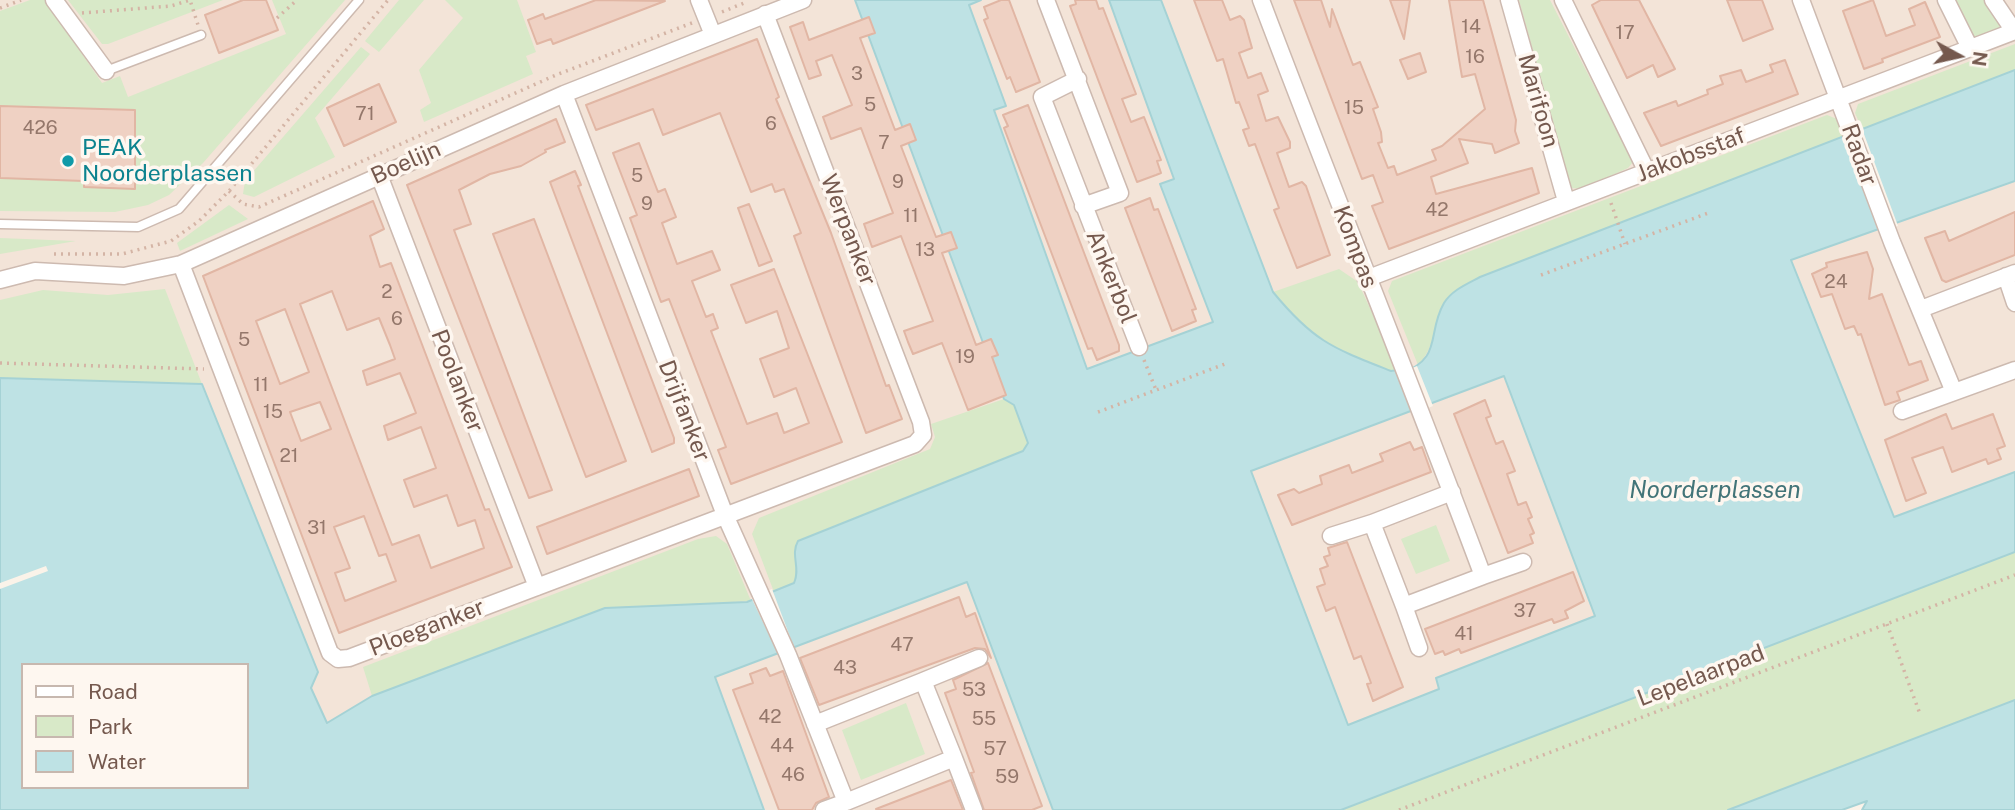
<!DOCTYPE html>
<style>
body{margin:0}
#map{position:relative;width:2015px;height:810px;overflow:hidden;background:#fbf3e9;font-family:"Public Sans",sans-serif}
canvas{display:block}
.legend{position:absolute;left:21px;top:663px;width:228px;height:126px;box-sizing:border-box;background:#fef7f0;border:2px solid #c7b8af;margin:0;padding:9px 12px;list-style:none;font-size:21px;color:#75594e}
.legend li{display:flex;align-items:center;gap:14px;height:35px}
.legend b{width:35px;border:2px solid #c7b8af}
.north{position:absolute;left:1924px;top:21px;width:70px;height:70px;-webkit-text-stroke:5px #fef7f0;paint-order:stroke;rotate:98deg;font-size:19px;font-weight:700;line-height:28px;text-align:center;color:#75594e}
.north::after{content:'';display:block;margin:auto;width:24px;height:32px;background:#75594e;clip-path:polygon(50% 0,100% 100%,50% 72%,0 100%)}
</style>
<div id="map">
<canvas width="2015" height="810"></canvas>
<ul class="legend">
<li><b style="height:9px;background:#fff"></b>Road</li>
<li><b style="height:19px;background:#d8e9c8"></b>Park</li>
<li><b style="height:19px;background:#bee2e4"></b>Water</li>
</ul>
<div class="north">N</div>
</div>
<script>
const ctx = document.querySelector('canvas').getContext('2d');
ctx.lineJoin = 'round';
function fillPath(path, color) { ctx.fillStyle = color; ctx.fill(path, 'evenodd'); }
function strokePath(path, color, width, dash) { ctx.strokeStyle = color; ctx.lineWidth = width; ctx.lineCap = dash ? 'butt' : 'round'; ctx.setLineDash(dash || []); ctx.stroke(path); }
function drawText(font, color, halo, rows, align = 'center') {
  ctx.font = font + ' "Public Sans",sans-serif'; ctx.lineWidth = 7; ctx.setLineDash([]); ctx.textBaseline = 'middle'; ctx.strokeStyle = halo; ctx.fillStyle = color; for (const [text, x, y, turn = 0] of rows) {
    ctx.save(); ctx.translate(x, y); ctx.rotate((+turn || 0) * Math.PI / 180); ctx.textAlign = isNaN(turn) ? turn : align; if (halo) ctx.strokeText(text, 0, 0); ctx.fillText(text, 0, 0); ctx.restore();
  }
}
fillPath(new Path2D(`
 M0,0H2015V501L1216,810H0ZM23,665H247V787H23Z`), '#f3e4d8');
fillPath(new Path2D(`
 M30,0H45L102,83L120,76L128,97L286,34L272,0H345L203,163L169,195L148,205L115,212L0,211V11Z
 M68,0H223L108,44H102Z
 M399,0H424L379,52L365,41Z
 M445,0H517L536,52L526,56L533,74L424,122L420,110L431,103L419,70L463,18Z
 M1519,0H1550L1633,162L1628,168L1582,189L1571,188Z
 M1953,0H1985L2002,23L2000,29L1970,38Z
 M2015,44V70L1862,129L1855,113L1858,104Z
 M361,47L370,54L315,118L335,157L254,197L243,194L245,181Z
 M1827,115L1837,119L1843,137L1480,277C1462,287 1445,299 1438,320C1432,338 1432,350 1418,365L1388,291L1392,281Z
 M229,205L248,219L180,251L177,243Z
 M0,238L76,241L0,254Z
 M1339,269L1358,282L1398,370L1391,371C1333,348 1314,342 1273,292Z
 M165,289L202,384L0,378V300L43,290L108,295Z
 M1004,399L1014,404L1028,444L1023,451L798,541C790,555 801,568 794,583L774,592L752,534L759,518L930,449L935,437L931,424Z
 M1436,525L1450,561L1416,574L1401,539Z
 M716,536L727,544L751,601L605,609L372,696L363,667L698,539Z
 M2015,552V700L1728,810H1341Z
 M906,703L925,754L861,780L842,730Z`), '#d8e9c8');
const water = new Path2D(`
 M855,0H981L969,5L1006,106L994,110L1087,369L1213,322L1160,184L1174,179L1109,0H1161L1273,292C1314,342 1333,348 1391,371L1398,370L1400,374C1444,358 1426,334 1444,303C1452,290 1467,284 1480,277L2015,70V181L1791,260L1894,517L2015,472V552L1341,810H1053L967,582L715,677L764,810H0V378L202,384L318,672L311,688L327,723L372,696L605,608L747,602L794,583C801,568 790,555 798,541L1023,451L1028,443L1014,405L1004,399ZM1504,376L1595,616L1436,678L1439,689L1348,725L1251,471ZM23,665H247V787H23Z
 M2015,700V810H1862L1867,801L1842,810H1728Z`);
fillPath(water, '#bee2e4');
strokePath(water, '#a5d2d5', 2);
fillPath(new Path2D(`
 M1861,126L1898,226L1881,232L1843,133Z
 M1417,366L1433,406L1415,413L1400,373Z
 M46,566L48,571L0,589V583Z
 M772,589L795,650L779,656L751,597Z`), '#fbf3e9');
const building = new Path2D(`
 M243,0H266L278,30L219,53L205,15Z
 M596,0L665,1L553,44L551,39L537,44L528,20L543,14L545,19Z
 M1001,0H1009L1040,82L1016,92L1010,77L1007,79L984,20L988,18L984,7Z
 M1075,0H1096L1099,9L1103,8L1136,94L1122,99L1131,122L1144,117L1161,160L1157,161L1161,173L1156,175L1137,182L1070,6L1076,4Z
 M1194,0H1222L1230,20L1240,16L1244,20L1252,48L1239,53L1248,78L1261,73L1268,91L1258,95L1266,121L1278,117L1290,142V148L1277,153L1289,187L1302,182L1306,186L1330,255L1297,268L1274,210L1279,208L1255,144L1249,146L1243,130L1249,128L1239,102L1236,103L1223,59L1217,61Z
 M1294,0H1321L1330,27L1332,9L1353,65L1360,62L1378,107L1373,109L1381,132L1382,142L1378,143L1388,168L1394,166L1397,175L1436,160L1432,150L1442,146L1485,109L1475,74L1462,77L1449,0H1483L1516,120L1515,131L1519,143L1495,153L1492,144L1459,139L1468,163L1431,177L1436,194L1532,168L1539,193L1389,249L1372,206L1383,202L1373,175L1362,179Z
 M1390,0H1410L1404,39Z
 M1601,0H1639L1675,69L1658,77L1653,65L1627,78L1592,5Z
 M1727,0H1762L1773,29L1743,41Z
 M1873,0L1886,36L1915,25L1909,9L1925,2L1940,37L1882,59L1883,62L1864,69L1843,11Z
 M869,17L875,33L860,38L895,130L910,124L916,140L901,146L936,237L951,232L957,248L942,253L976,345L991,339L998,355L992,357L1006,395L968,410L942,343L913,354L908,342L904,331L933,321L901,236L872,247L864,224L893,213L861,128L831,139L823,117L852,105L832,55L816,61L821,75L809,79L790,27L803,22L809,40Z
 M757,39L779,97L776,99L781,111L831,233L886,386L889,385L902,419L866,433L794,236L801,233L784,189L775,192L772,184L751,192L720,113L663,135L653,109L596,130L586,105Z
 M1420,53L1426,72L1408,79L1400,60Z
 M1785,60L1798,94L1661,146L1644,113L1676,101L1678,106L1708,94L1707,90L1723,84L1720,76L1741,70L1746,82L1773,72L1770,65Z
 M379,84L396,122L344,146L327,108Z
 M1028,105L1119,345V351L1097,360L1092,348L1088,349L1004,128L1008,126L1003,115Z
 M0,106L135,110V189L84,187V181L0,178Z
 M556,119L565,142L545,150L546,152L521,166L490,174L459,190L471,224L454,230L552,490L529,498L407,185Z
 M639,143L658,192L665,189L676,217L662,223L677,264L712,251L720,270L692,281L706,317L713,314L718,328L711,331L747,424L777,413L784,433L809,423L796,388L774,397L760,359L789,348L777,311L746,323L731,285L774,269L842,442L731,484L718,450L726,447L674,312L669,299L661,302L630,218L637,215L613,153Z
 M575,171L581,185L578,186L674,438V443L652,452L550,182Z
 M1150,198L1154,210L1158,209L1196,309L1192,310L1196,321L1172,331L1125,208Z
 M373,201L384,229L370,236L380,267L391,263L485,510L489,509L512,567L339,633L203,276ZM332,291L347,330L379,318L390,345L395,359L363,371L367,385L400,373L411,400L416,413L384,426L388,440L421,427L436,468L404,480L414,507L447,495L458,526L475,520L484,548L431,568L419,535L392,545L300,304ZM285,309L309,372L280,384L256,321ZM320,402L331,429L301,441L290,412ZM364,516L379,556L386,554L396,581L345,601L335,573L350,568L334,527Z
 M749,204L772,261L759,266L738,208Z
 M2015,212V255L1946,282L1942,280L1925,238L1945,231L1949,241Z
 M534,219L626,461L586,477L493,234Z
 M1867,252L1873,269L1869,299L1882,294L1909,365L1921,361L1928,380L1897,392L1900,400L1885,405L1861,334L1858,335L1854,326L1845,329L1832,294L1821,297L1812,274L1827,267L1826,263Z
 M1485,400L1491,416L1486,418L1496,444L1503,441L1515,471L1507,474L1518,505L1526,502L1532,517L1528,519L1534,533L1530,535L1533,543L1508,553L1454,414Z
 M1946,414L1952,429L1993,414L2005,446L1997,449L2001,459L1988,464L1986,459L1952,472L1943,447L1912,458L1926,493L1906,501L1885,440Z
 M1410,442L1414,450L1422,447L1431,472L1292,525L1278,495L1294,489L1299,493L1322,484L1320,476L1349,465L1352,473L1383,461L1380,454Z
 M689,469L699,496L547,554L537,527Z
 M1347,542L1403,687L1373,701L1367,684L1371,683L1361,656L1354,659L1335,607L1326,611L1317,587L1325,584L1320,569L1328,566L1324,557L1330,555L1328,548Z
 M1573,572L1584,601L1565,611L1568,618L1554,623L1552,619L1461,653L1459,649L1445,655L1443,651L1435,654L1425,629Z
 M959,597L966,617L975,613L991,658L985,649L975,648L819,705L800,658Z
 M988,663L1042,806L1032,810H984L971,773L974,772L945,693L956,689L953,680Z
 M766,668L770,676L783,671L829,797L816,803L812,810H779L733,690L753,683L750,674Z
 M951,780L963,810H877L876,809Z`);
fillPath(building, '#efd1c3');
strokePath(building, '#e1b6a4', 2);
const service = new Path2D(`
 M106,71L201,35
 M0,224L138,227L179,209L359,0`);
const minor = new Path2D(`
 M54,0L106,71
 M699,0L713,35
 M1046,0L1120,193L1083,206
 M1261,0C1334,193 1411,383 1483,576L1404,606L1372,523L1452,492
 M1509,0L1566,201
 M1563,0L1647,172
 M1801,0L1892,242L1954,392
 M1946,0L1970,48
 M1993,0L2014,31
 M1078,79L1042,97L1139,347
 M564,94L725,515L788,655L846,802L954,758L923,681L815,724
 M379,175L537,587
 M181,264L330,653L338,659L349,658L915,444L923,435L921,422L765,14
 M2006,276L2015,303
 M1366,279L2015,31
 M0,280L35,271L124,276L181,264L564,94L803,0
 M1921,309L2015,273
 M1902,411L2015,370
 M1331,536L1372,523
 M1483,576L1523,562
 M1404,606L1419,648
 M923,681L979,658
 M954,758L974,810
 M824,810L846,802`);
strokePath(service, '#cdbab0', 11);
strokePath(minor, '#cdbab0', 19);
strokePath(new Path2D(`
 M0,8L21,0
 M722,12L744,3
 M82,13L171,6L190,0L198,25
 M277,18L297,0
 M229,191L243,204L259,207L556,75L692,23
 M1611,203L1625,244
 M54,254H122L171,241L199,221L229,191L388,0
 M1541,275L1711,212
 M1144,360L1156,390
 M0,363L204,369
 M1098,412L1225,364
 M1887,624L1920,714
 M1399,810L2015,575`), '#d4b4a5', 3.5, [2, 5]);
strokePath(service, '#fff', 8);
strokePath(minor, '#fff', 16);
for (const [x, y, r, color] of [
 [68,161,7,"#0f9aa8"]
]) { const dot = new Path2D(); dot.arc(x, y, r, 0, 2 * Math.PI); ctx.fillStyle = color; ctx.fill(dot); strokePath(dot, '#fef7f0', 2.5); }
drawText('19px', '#94776b', null, [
 ["14",1471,27],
 ["17",1625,33],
 ["16",1475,57],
 ["3",857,74],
 ["5",870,105],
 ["15",1354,108],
 ["71",365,114],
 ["6",771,124],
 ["426",40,128],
 ["7",884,143],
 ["5",637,176],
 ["9",898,182],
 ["9",647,204],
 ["42",1437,210],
 ["11",911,216],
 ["13",925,250],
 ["24",1836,282],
 ["2",387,292],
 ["6",397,319],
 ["5",244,340],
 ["19",965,357],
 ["11",261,385],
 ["15",273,412],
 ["21",289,456],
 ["31",317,528],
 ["37",1525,611],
 ["41",1464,634],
 ["47",902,645],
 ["43",845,668],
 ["53",974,690],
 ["42",770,717],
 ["55",984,719],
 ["44",782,746],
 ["57",995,749],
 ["46",793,775],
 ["59",1007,777]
]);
drawText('23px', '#75594e', '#fef7f0', [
 ["Marifoon",1538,101,74],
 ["Jakobsstaf",1691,155,-21],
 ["Radar",1859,155,70],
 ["Boelijn",406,163,-24],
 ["Werpanker",848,230,69],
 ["Kompas",1355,247,69],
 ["Ankerbol",1111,277,68],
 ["Poolanker",457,381,69],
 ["Drijfanker",684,411,69],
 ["Ploeganker",427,628,-21],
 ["Lepelaarpad",1701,676,-21]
]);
drawText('23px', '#0d838f', '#fef7f0', [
 ["PEAK",82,148],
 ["Noorderplassen",82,174]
], 'left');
drawText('italic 24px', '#427478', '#fef7f0', [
 ["Noorderplassen",1715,491]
]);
</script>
